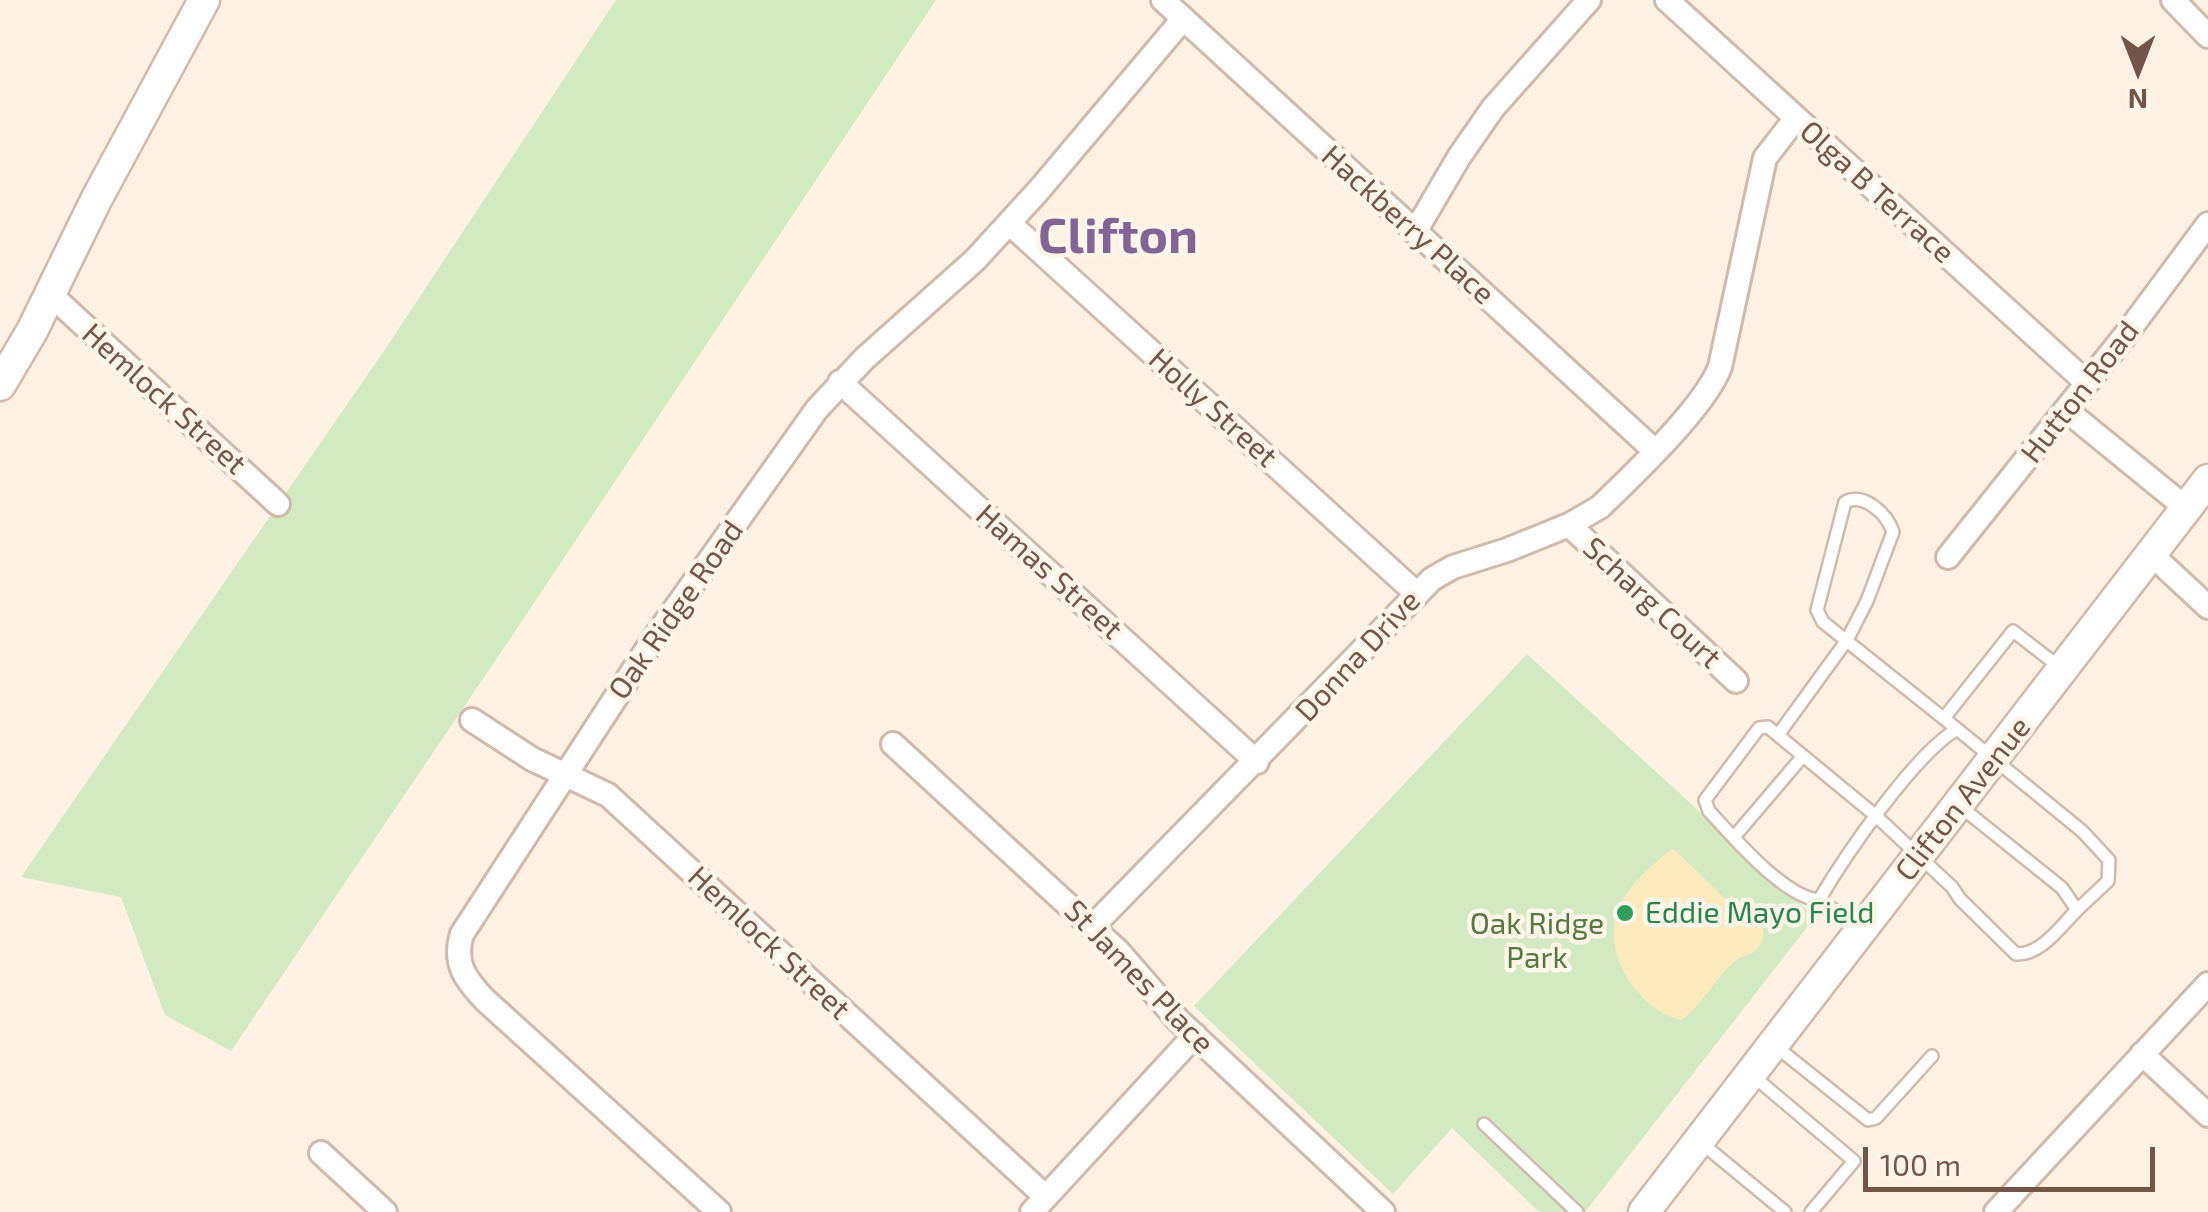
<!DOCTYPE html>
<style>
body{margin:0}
#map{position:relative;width:2208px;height:1212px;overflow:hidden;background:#fcf1e2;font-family:"Exo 2",sans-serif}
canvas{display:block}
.north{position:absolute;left:2088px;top:20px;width:100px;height:100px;-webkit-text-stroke:8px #fff5e8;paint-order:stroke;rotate:180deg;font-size:28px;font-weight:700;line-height:40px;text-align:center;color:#745648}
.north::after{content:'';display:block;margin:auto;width:35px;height:45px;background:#745648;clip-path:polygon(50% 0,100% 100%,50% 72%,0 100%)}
.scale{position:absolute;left:1863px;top:1147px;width:292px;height:45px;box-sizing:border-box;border:5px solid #745648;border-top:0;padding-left:12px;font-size:30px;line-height:35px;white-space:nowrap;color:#745648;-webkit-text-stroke:8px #fff5e8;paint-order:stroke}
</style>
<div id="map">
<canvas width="2208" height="1212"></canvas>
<div class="north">N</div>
<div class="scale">100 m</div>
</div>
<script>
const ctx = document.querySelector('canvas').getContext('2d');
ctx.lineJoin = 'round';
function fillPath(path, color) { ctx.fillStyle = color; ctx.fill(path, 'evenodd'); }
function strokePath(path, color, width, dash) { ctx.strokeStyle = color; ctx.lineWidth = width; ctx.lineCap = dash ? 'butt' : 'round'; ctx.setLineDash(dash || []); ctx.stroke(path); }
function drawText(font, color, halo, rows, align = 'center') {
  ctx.font = font + ' "Exo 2",sans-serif'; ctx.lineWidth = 9; ctx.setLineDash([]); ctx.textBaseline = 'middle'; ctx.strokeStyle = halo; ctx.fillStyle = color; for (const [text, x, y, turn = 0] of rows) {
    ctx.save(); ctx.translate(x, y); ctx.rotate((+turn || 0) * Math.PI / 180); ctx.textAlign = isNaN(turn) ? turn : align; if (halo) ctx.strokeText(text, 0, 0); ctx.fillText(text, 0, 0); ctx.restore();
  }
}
fillPath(new Path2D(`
 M616,0H936L518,627L231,1051L165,1015L121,897L21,877L384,351Z
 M1527,654L1815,917L1585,1212H1539L1452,1128L1393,1194L1194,1006Z`), '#d3e9c1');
fillPath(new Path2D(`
 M1670,850H1675L1742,915L1758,916C1763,926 1766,934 1760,945C1754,957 1744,953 1735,961C1715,978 1703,1004 1682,1020C1638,1011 1601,953 1618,909C1629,884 1650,867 1670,850Z`), '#fceabc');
const lane = new Path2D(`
 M1944,718L2013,631L2062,669
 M1778,735L1847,640L1867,601L1893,532C1887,514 1864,492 1845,502L1817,610L1823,622L1957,729
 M1734,837L1803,756
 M1819,900C1784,897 1733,837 1709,811L1705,800L1759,728L1768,727L1876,816L1952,887L1960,899L2016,954C2041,955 2060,927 2077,910L2062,888L1961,807
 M1860,927L1819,900C1846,854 1914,755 1957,729L2082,831L2109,860L2108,881L2077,910
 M1774,1045L1868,1120L1876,1118L1932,1056
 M1752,1075L1854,1161L1811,1212
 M1484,1124L1577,1212
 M1699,1141L1785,1212`);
const street = new Path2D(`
 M1163,0L1654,450
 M1667,0L2087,383
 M2173,0L2208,36
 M1009,223L1416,593
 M1415,232L1459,157L1493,108L1589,0
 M50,294L278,504
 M840,382L1257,762
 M2066,410L2186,508
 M1569,525L1736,681
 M2151,554L2208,607
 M1948,557L2127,333L2208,224
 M472,720L532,759L608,795L1046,1197
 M893,744L1118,951L1178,1020L1383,1212
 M1092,927L1432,579L1453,567L1507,550L1569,525L1600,507C1634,474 1704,408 1720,367L1765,158L1796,118
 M2142,1054L2208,1115
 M321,1153L385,1212
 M719,1212L485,1000C465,979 453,963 462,934L655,637L817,409L865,358L975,260L1039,190L1183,19
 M1032,1212L1195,1035
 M1996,1212L2208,984`);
const secondary = new Path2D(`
 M0,385L32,331L96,200L204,0
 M1644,1212L2208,480`);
strokePath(lane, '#cfbaac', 16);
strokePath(street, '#cfbaac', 28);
strokePath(secondary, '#d2b9a9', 35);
strokePath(lane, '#fff', 11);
strokePath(street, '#fff', 22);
strokePath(secondary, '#fff', 30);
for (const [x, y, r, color] of [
 [1625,913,10,"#2e9e5b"]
]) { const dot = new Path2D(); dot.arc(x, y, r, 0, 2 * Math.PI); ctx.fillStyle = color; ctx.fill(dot); strokePath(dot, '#fff5e8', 4); }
drawText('30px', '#745648', '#fff5e8', [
 ["Olga B Terrace",1877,192,42],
 ["Hackberry Place",1408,225,42],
 ["Hutton Road",2080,392,-52],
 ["Hemlock Street",164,399,42],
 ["Holly Street",1213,408,42],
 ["Hamas Street",1049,572,42],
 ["Scharg Court",1652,603,43],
 ["Oak Ridge Road",676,610,-55],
 ["Donna Drive",1358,656,-47],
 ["Clifton Avenue",1963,799,-52],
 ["Hemlock Street",769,943,43],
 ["St James Place",1139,977,46]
]);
drawText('30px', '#27864d', '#fff5e8', [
 ["Eddie Mayo Field",1645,913]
], 'left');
drawText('30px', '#547941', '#fff5e8', [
 ["Oak Ridge",1537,924],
 ["Park",1537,958]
]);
drawText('bold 50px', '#836497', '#fff5e8', [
 ["Clifton",1118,236]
]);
</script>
